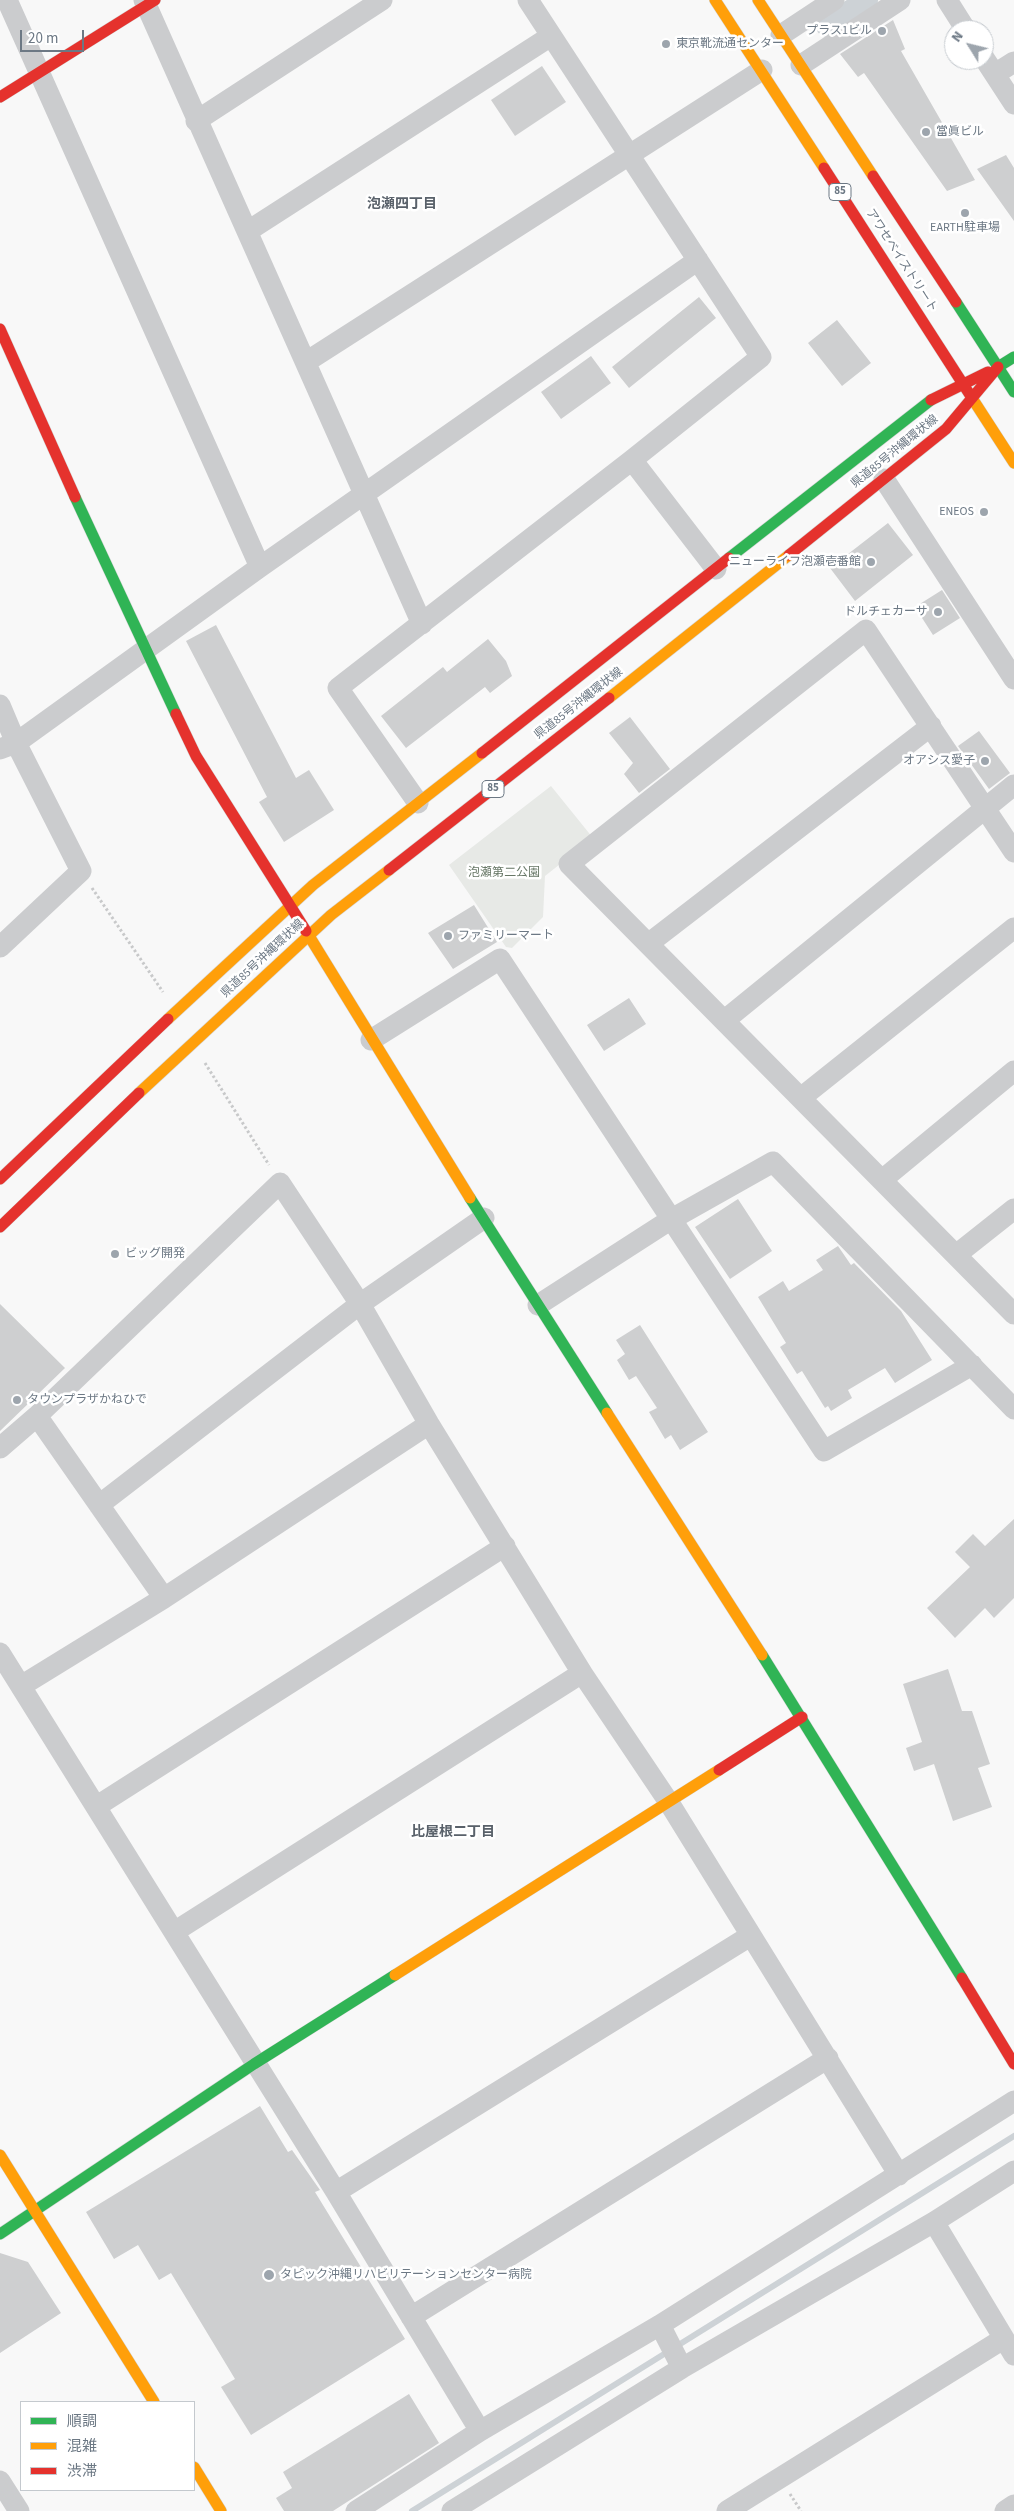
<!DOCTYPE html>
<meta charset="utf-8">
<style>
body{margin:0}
#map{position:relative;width:1014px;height:2511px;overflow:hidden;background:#f8f8f8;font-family:"Source Sans 3","Noto Sans JP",sans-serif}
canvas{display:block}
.legend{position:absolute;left:20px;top:2401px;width:175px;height:90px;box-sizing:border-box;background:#fff;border:1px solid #c4c9ce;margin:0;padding:6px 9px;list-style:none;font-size:15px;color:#6c7884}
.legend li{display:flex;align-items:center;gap:10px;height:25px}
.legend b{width:25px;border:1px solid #c4c9ce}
.north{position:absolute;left:944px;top:20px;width:50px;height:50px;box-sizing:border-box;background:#fff;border:1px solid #c4c9ce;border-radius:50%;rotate:306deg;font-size:14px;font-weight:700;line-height:20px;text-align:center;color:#6c7884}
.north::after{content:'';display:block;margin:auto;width:18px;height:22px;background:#9da5ad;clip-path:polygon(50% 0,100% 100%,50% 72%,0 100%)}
.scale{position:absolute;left:20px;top:30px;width:64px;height:22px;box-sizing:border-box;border:2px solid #6c7884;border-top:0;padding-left:6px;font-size:15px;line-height:18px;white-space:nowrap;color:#6c7884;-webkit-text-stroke:4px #fff;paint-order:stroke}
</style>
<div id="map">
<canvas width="1014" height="2511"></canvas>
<ul class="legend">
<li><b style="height:6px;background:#30b455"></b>順調</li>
<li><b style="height:6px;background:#ff9f0a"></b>混雑</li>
<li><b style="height:6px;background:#e5322d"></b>渋滞</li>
</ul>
<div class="north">N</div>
<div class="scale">20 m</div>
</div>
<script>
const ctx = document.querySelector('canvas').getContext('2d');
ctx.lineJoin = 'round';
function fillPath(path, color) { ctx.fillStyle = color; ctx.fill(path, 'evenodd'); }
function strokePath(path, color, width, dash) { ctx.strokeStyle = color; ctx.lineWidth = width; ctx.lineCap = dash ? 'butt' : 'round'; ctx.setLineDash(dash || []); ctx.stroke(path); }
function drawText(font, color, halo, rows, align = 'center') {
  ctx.font = font + ' "Source Sans 3","Noto Sans JP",sans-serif'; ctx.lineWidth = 5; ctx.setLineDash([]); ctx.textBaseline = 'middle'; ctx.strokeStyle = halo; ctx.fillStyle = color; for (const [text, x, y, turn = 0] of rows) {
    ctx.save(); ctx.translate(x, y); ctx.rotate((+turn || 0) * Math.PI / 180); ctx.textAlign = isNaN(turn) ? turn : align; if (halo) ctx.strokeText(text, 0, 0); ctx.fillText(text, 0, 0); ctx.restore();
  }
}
fillPath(new Path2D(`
 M551,786L593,838L545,876L543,917L512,948L506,947L449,865Z`), '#e7e9e6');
strokePath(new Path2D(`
 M412,2511L1014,2136`), '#cdd2d6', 6);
strokePath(new Path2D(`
 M827,26L867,0`), '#cdd2d6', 22);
fillPath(new Path2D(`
 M893,20L905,49L901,51L975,180L947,191L864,73L858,77L840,54Z
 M542,66L566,102L515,136L491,100Z
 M1006,155L1014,168V221L977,169Z
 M699,297L716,318L629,388L612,367Z
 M837,320L871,363L842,386L808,343Z
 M591,356L611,383L561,419L541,392Z
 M888,523L913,555L855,601L830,568Z
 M942,590L960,618L933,635L915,607Z
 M216,625L296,778L309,770L334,810L284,842L259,802L267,797L186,641Z
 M488,639L506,661L512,676L490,693L485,687L406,748L381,716L443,667L447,672Z
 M630,717L670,769L639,793L624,774L633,763L609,733Z
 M979,731L1010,773L989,789L958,746Z
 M474,905L497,942L453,969L428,933Z
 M629,998L646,1024L604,1051L587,1025Z
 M738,1199L772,1251L730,1279L695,1227Z
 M838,1246L851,1265L854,1263L901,1311L932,1360L895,1383L885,1368L848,1390L852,1398L831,1411L828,1406L825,1408L802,1371L797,1374L780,1347L786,1343L758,1297L783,1281L789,1291L823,1270L816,1260Z
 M0,1304L65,1368L0,1431Z
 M640,1325L708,1432L680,1450L671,1435L665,1439L649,1412L657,1408L636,1376L629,1380L617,1360L625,1354L616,1340Z
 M1014,1519V1598L994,1618L985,1608L955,1638L927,1608L970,1567L955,1552L973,1534L985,1546Z
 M948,1669L962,1711H972L990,1764L978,1768L992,1807L953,1821L934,1764L914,1771L906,1748L922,1742L903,1684Z
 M260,2106L288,2152L292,2150L320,2190L315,2192L405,2339L251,2435L221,2387L235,2379L171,2273L159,2280L138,2245L114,2259L86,2212Z
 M0,2253L28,2262L61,2313L0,2353Z
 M409,2394L439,2443L333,2511H284L276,2498L292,2488L283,2472Z`), '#cecfd0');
const fast = new Path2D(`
 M956,302L998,367
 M1014,357L998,367L1014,392
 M75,497L176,714
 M729,558L931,400
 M470,1198L607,1413
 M762,1655L962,1978
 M0,2234L254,2064L395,1975`);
const slow = new Path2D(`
 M715,0L824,168
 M758,0L873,176
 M972,398L1014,463
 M609,698L789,555
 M306,931L470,1198
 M168,1019L313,885L482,753
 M139,1093L331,915L389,870
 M607,1413L762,1655
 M395,1975L719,1770
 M0,2155L154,2402
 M194,2467L221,2511`);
const jam = new Path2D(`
 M0,97L155,0
 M824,168L972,398
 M873,176L956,302
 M0,329L75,497
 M931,400L988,372
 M789,555L946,429L998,367
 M176,714L196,756L306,931
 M482,753L729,558
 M389,870L609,698
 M0,1179L168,1019
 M0,1227L139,1093
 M719,1770L802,1717
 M962,1978L1014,2064`);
strokePath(fast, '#d4d5d5', 12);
strokePath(slow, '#d4d5d5', 12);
strokePath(jam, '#d4d5d5', 12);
strokePath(new Path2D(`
 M92,888L163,992
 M205,1063L269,1165
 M790,2494L801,2511`), '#c8c9ca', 3, [2.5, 2.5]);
strokePath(new Path2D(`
 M7,0L260,567
 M144,0L422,624
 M947,0L966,30
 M781,35L834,0
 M984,58L1014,104
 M801,65L900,0
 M995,74L1014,62
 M196,121L382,0
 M248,231L551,36
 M306,362L762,70
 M632,460L716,569
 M884,479L1014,679
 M0,705L16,743L81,871L0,947
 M0,749L16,743L260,567L698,260
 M418,803L338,688L632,460L761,357L528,0
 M1014,852L866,630L569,864L1014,1314
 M648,944L931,726
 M725,1020L1014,785
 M371,1040L500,959L824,1451L972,1365
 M802,1097L1014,928
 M882,1180L1014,1071
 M956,1255L1014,1209
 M538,1305L670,1220L773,1162L1014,1409
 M37,1416L164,1598
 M0,1448L37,1416L280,1183L360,1304L429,1424L582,1673L668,1801L899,2175
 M99,1505L360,1304L484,1218
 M0,1653L336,2192L480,2431
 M21,1686L164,1598L429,1424
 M97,1806L505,1546
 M174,1932L582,1673
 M336,2192L750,1936
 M934,2222L1014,2355
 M411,2317L828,2058
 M660,2325L682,2368
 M0,2481L19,2511
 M356,2511L480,2431L660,2325L1014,2101
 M452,2511L682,2368L934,2222L1014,2171
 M727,2511L1003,2339
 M1005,2511L1014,2505`), '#cbccce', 21);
strokePath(fast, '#30b455', 11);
strokePath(slow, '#ff9f0a', 11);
strokePath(jam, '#e5322d', 11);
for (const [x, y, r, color] of [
 [882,31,5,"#9da5ad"],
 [666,44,5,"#9da5ad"],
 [926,132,5,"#9da5ad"],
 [965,213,5,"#9da5ad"],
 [984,512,5,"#9da5ad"],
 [871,562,5,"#9da5ad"],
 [938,612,5,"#9da5ad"],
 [985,761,5,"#9da5ad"],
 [448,936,5,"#9da5ad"],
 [115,1254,5,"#9da5ad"],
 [17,1400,5,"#9da5ad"],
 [269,2275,6,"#9da5ad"]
]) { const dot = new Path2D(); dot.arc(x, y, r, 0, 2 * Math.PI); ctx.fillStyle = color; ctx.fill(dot); strokePath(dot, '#fff', 2); }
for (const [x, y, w] of [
 [840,192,22],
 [493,789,22]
]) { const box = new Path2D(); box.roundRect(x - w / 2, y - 8.5, w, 17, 4); ctx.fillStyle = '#fff'; ctx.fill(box); strokePath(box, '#6c7884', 1); }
drawText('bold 11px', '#6c7884', null, [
 ["85",840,192],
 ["85",493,789]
]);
drawText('12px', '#6c7884', '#fff', [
 ["プラス1ビル",872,31,"right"],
 ["東京靴流通センター",676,44],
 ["當眞ビル",936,132],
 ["EARTH駐車場",965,228,"center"],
 ["ENEOS",974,512,"right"],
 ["ニューライフ泡瀬壱番館",861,562,"right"],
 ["ドルチェカーサ",928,612,"right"],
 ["オアシス愛子",975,761,"right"],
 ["ファミリーマート",458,936],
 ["ビッグ開発",125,1254],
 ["タウンプラザかねひで",27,1400],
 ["タピック沖縄リハビリテーションセンター病院",280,2275]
], 'left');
drawText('12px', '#6c7884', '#fff', [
 ["アワセベイストリート",901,261,57],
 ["県道85号沖縄環状線",895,452,-39],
 ["県道85号沖縄環状線",579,704,-38],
 ["県道85号沖縄環状線",263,959,-43]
]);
drawText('12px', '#677766', '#fff', [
 ["泡瀬第二公園",504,873]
]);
drawText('bold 14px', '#59616a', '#fff', [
 ["泡瀬四丁目",402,205],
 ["比屋根二丁目",453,1833]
]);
</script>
